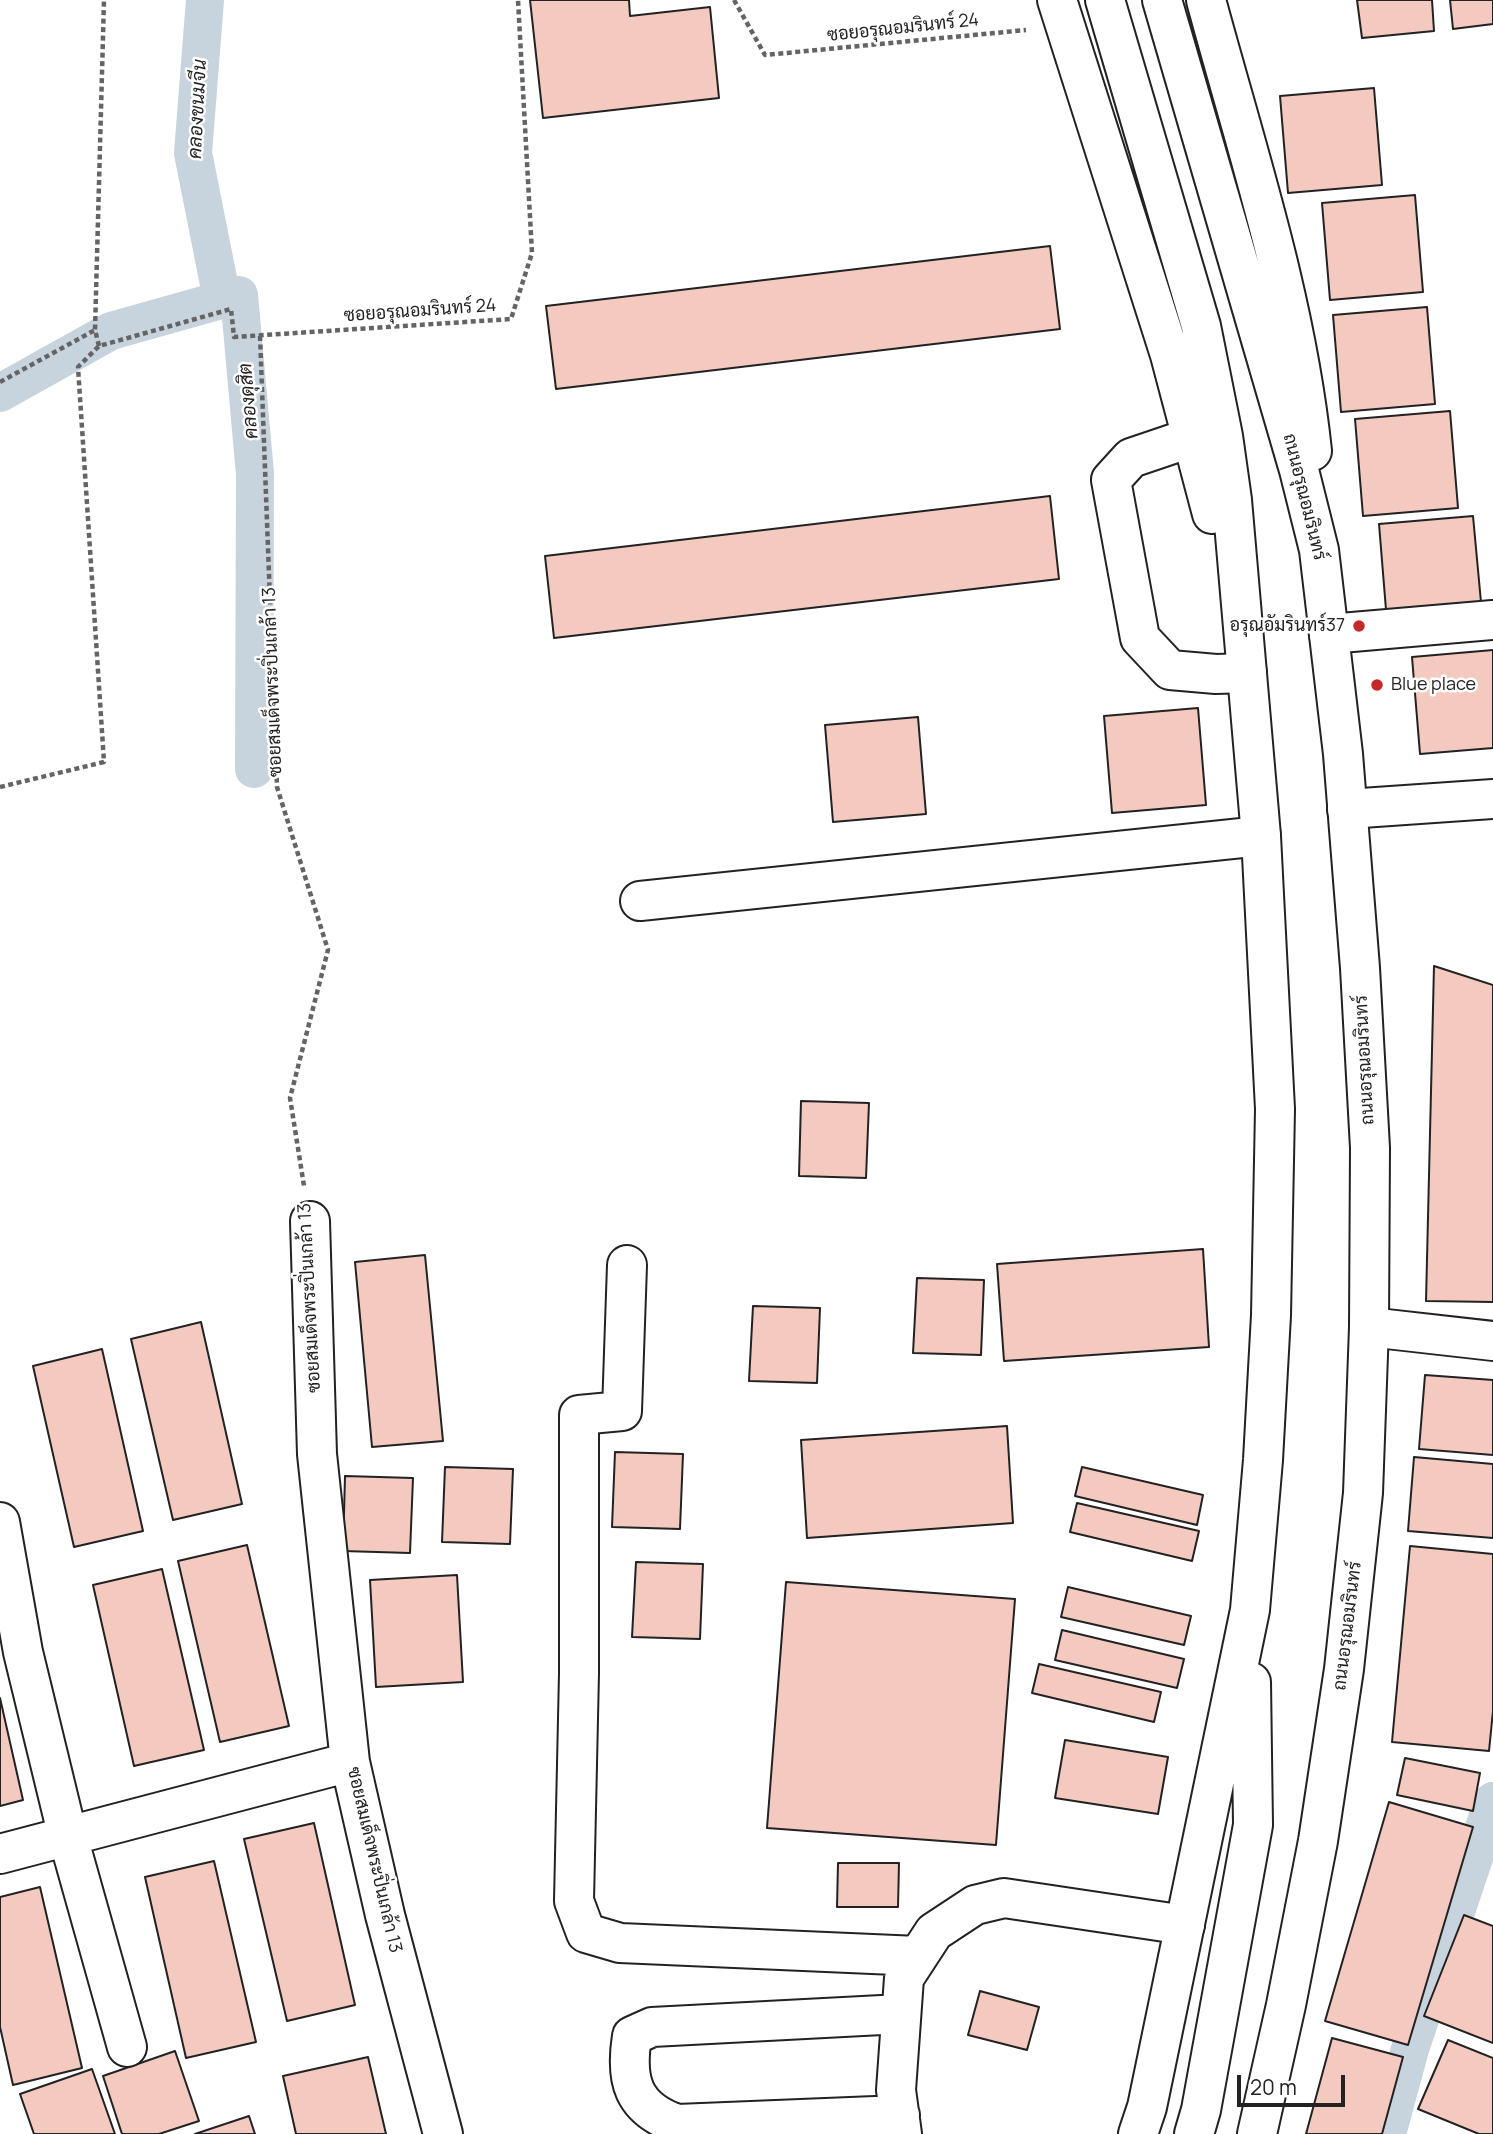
<!DOCTYPE html>
<meta charset="utf-8">
<style>
body{margin:0}
#map{position:relative;width:1493px;height:2134px;overflow:hidden;background:#fff;font-family:Manrope,sans-serif}
canvas{display:block}
.scale{position:absolute;left:1237px;top:2075px;width:108px;height:32px;box-sizing:border-box;border:4px solid #222;border-top:0;padding-left:9px;font-size:21px;line-height:24px;white-space:nowrap;color:#222;-webkit-text-stroke:5px #fff;paint-order:stroke}
</style>
<div id="map">
<canvas width="1493" height="2134"></canvas>
<div class="scale">20 m</div>
</div>
<script>
const ctx = document.querySelector('canvas').getContext('2d');
ctx.lineJoin = 'round';
function strokePath(path, color, width, dash) { ctx.strokeStyle = color; ctx.lineWidth = width; ctx.lineCap = dash ? 'butt' : 'round'; ctx.setLineDash(dash || []); ctx.stroke(path); }
function fillPath(path, color) { ctx.fillStyle = color; ctx.fill(path, 'evenodd'); }
function drawText(font, color, halo, rows, align = 'center') {
  ctx.font = font + ' Manrope,Sarabun,sans-serif'; ctx.lineWidth = 5; ctx.setLineDash([]); ctx.textBaseline = 'middle'; ctx.strokeStyle = halo; ctx.fillStyle = color; for (const [text, x, y, turn = 0] of rows) {
    ctx.save(); ctx.translate(x, y); ctx.rotate((+turn || 0) * Math.PI / 180); ctx.textAlign = isNaN(turn) ? turn : align; if (halo) ctx.strokeText(text, 0, 0); ctx.fillText(text, 0, 0); ctx.restore();
  }
}
strokePath(new Path2D(`
 M205,0L193,153L222,299
 M0,393L111,331L239,295L255,474L254,769
 M1387,2134L1410,2049L1493,1801`), '#c7d3dd', 38);
const building = new Path2D(`
 M530,0H629L630,16L710,7L719,98L543,118Z
 M1357,0H1432L1434,31L1362,38Z
 M1450,0H1493V24L1453,29Z
 M1374,88L1382,185L1288,193L1280,96Z
 M1415,195L1423,292L1330,300L1322,203Z
 M1050,246L1060,329L556,389L546,306Z
 M1427,307L1435,404L1341,412L1333,315Z
 M1450,411L1458,508L1363,516L1355,419Z
 M1050,496L1059,579L554,638L545,556Z
 M1473,516L1482,613L1387,622L1379,524Z
 M1493,650V748L1420,754L1412,657Z
 M1198,708L1206,805L1112,813L1104,716Z
 M918,717L926,814L833,822L825,725Z
 M1434,966L1493,985V1302L1426,1301Z
 M801,1101L869,1103L866,1178L799,1176Z
 M1203,1249L1209,1347L1004,1361L997,1264Z
 M425,1255L443,1441L372,1447L355,1262Z
 M917,1278L984,1280L981,1355L913,1353Z
 M753,1306L820,1308L817,1383L749,1381Z
 M201,1322L242,1504L173,1520L131,1339Z
 M102,1349L143,1531L74,1547L33,1366Z
 M1425,1375L1493,1380V1455L1419,1449Z
 M1007,1426L1013,1523L807,1538L801,1440Z
 M615,1452L683,1454L680,1529L612,1527Z
 M1414,1457L1493,1464V1538L1408,1531Z
 M445,1467L513,1469L510,1544L442,1542Z
 M1082,1467L1203,1495L1197,1525L1075,1496Z
 M345,1476L413,1478L410,1553L343,1551Z
 M1077,1503L1199,1531L1192,1561L1070,1532Z
 M247,1545L289,1726L220,1742L178,1561Z
 M1410,1546L1493,1554V1711L1489,1751L1392,1742Z
 M636,1562L703,1564L700,1639L632,1637Z
 M162,1569L204,1750L134,1766L93,1585Z
 M457,1575L463,1682L376,1687L370,1580Z
 M786,1582L1015,1599L996,1845L767,1828Z
 M1068,1587L1191,1616L1184,1645L1061,1617Z
 M1062,1630L1184,1659L1177,1688L1055,1660Z
 M1039,1664L1161,1692L1154,1722L1032,1693Z
 M0,1698L23,1800L0,1806Z
 M1065,1740L1168,1757L1158,1814L1055,1798Z
 M1405,1758L1480,1773L1473,1811L1397,1795Z
 M1389,1802L1473,1827L1408,2045L1325,2021Z
 M314,1823L355,2005L287,2021L244,1839Z
 M214,1861L256,2042L186,2058L145,1877Z
 M838,1863H899L898,1907H837Z
 M40,1887L82,2068L13,2085L0,2027V1897Z
 M1464,1915L1493,1926V2043L1424,2016Z
 M980,1991L1039,2007L1027,2050L968,2035Z
 M1332,2038L1403,2057L1382,2134H1306Z
 M1448,2040L1493,2058V2134H1479L1418,2109Z
 M175,2051L199,2121L159,2134H122L103,2076Z
 M368,2057L386,2134H296L283,2076Z
 M92,2069L115,2134H34L20,2094Z
 M249,2116L255,2134H195Z`);
fillPath(building, '#f3c9c0');
strokePath(building, '#222', 2);
const minor = new Path2D(`
 M1193,437L1131,458L1111,480L1140,638L1170,670L1216,674L1247,673
 M1329,634L1493,620
 M1347,809L1493,799
 M640,901L1261,836
 M310,1221L317,1454L350,1762L385,1915L443,2134
 M627,1265L622,1411L579,1415V1673L574,1901L586,1933L620,1943L918,1956
 M1369,1327L1493,1341
 M0,1522L23,1652L68,1837L127,2047
 M0,1854L350,1762
 M900,2115L677,2124C632,2108 625,2080 632,2036L652,2027L901,2014
 M902,2134L896,2090L904,1978L934,1932L975,1905L1004,1898L1185,1925`);
const major = new Path2D(`
 M1057,0L1170,355L1212,514
 M1105,0L1201,326L1223,436L1232,500L1261,836L1275,1109L1271,1315L1263,1460L1250,1610L1147,2107L1138,2134
 M1162,0L1299,470L1319,550L1343,754L1360,968L1370,1148L1369,1327L1363,1493L1344,1669L1318,1841L1286,2005L1257,2134
 M1206,0C1246,148 1296,297 1312,451
 M1194,2134L1201,2110L1253,1825L1251,1682`);
strokePath(minor, '#222', 42);
strokePath(major, '#222', 42);
strokePath(new Path2D(`
 M734,0L765,55L1026,30
 M260,336L277,787L328,950L290,1098L304,1186
 M99,346L95,330L104,0
 M0,382L95,330
 M0,787L104,762L78,367L99,346L231,309L234,337L511,319L532,253L518,0`), '#646464', 4.5, [5, 3.5]);
strokePath(minor, '#fff', 38);
strokePath(major, '#fff', 38);
for (const [x, y, r, color] of [
 [1359,626,7,"#c62828"],
 [1377,685,7,"#c62828"]
]) { const dot = new Path2D(); dot.arc(x, y, r, 0, 2 * Math.PI); ctx.fillStyle = color; ctx.fill(dot); strokePath(dot, '#fff', 2.5); }
drawText('18px', '#222', '#fff', [
 ["ซอยอรุณอมรินทร์ 24",903,28,-6],
 ["ซอยอรุณอมรินทร์ 24",420,311,-4],
 ["ถนนอรุณอมรินทร์",1304,497,76],
 ["ซอยสมเด็จพระปิ่นเกล้า 13",273,682,-92],
 ["ถนนอรุณอมรินทร์",1365,1060,-93],
 ["ซอยสมเด็จพระปิ่นเกล้า 13",310,1298,-93],
 ["ถนนอรุณอมรินทร์",1348,1626,-83],
 ["ซอยสมเด็จพระปิ่นเกล้า 13",374,1860,77]
]);
drawText('18px', '#222', '#fff', [
 ["อรุณอัมรินทร์37",1345,626],
 ["Blue place",1391,685,"left"]
], 'right');
drawText('italic 19px', '#222', '#fff', [
 ["คลองขนมจีน",198,109,-87],
 ["คลองดุสิต",249,401,-95]
]);
</script>
